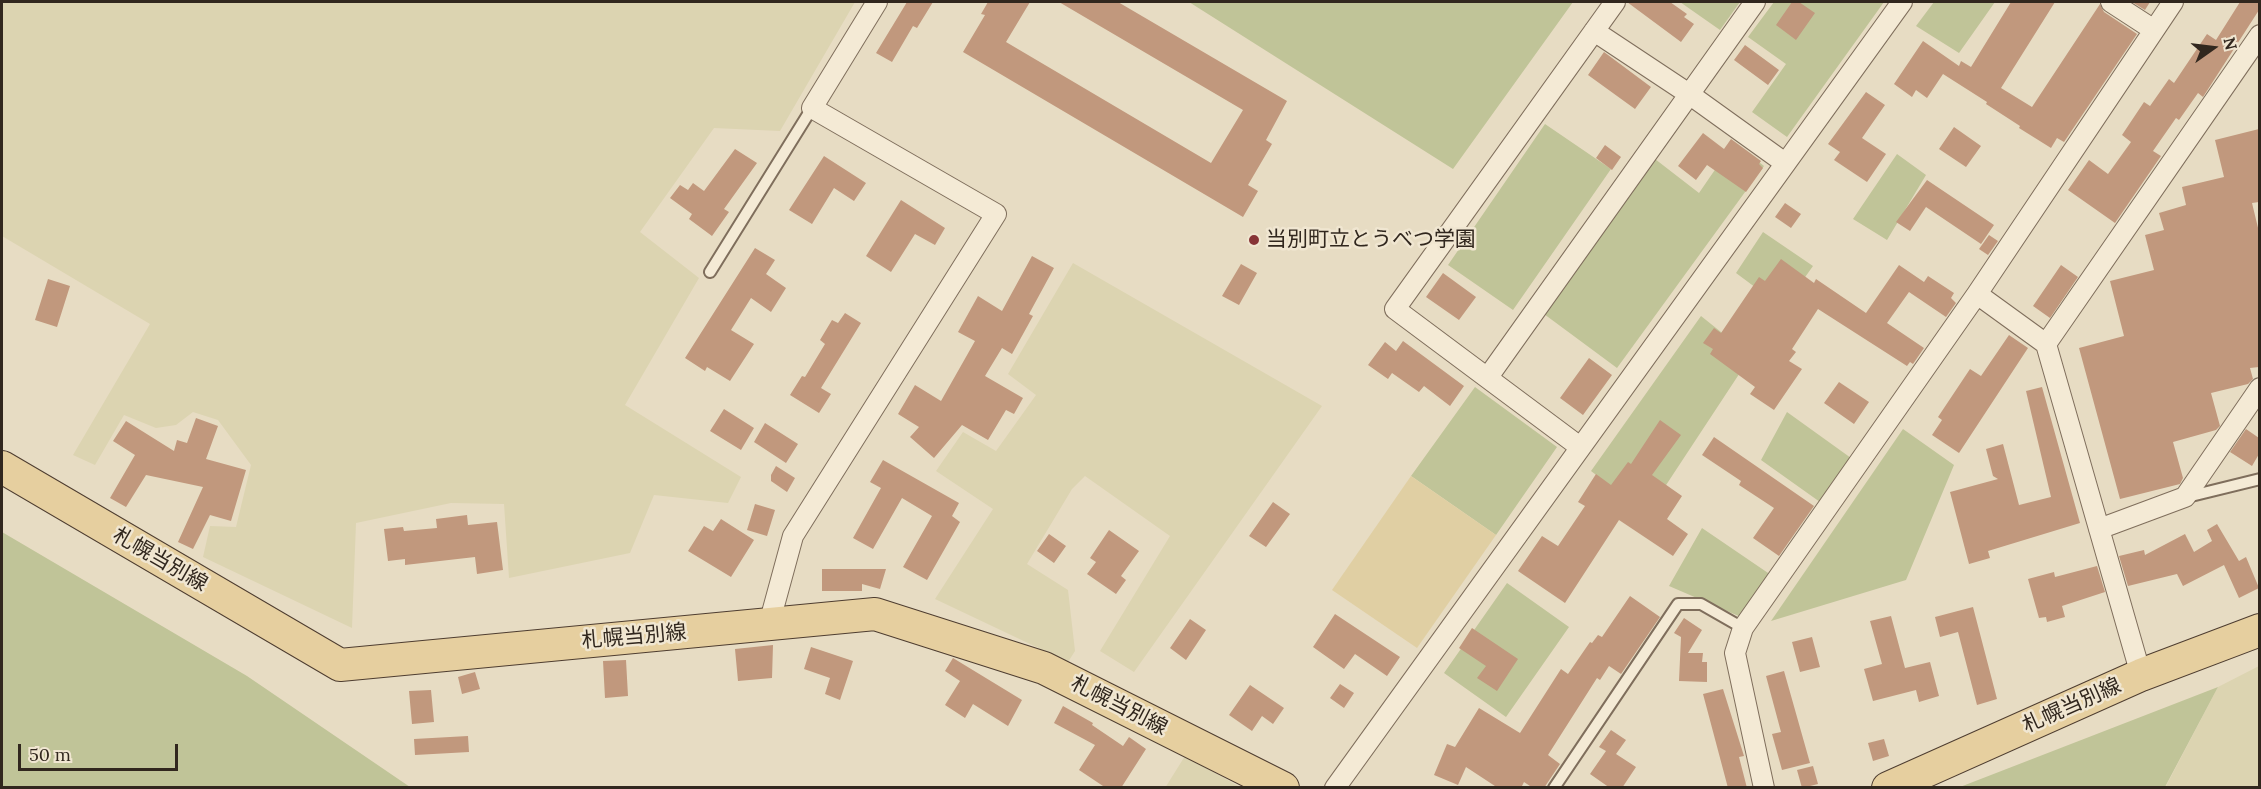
<!DOCTYPE html>
<meta charset="utf-8">
<style>
body{margin:0}
#map{position:relative;width:2261px;height:789px;overflow:hidden;background:#e7dcc3;font-family:Lora,serif}
canvas{display:block}
.frame{position:absolute;inset:0;border:3px solid #31271e;pointer-events:none}
.north{position:absolute;left:2183px;top:18px;width:60px;height:60px;-webkit-text-stroke:4px #f0e6d1;paint-order:stroke;rotate:76deg;font-size:16px;font-weight:700;line-height:24px;text-align:center;color:#31271e}
.north::after{content:'';display:block;margin:auto;width:21px;height:27px;background:#31271e;clip-path:polygon(50% 0,100% 100%,50% 72%,0 100%)}
.scale{position:absolute;left:18px;top:744px;width:160px;height:27px;box-sizing:border-box;border:3px solid #31271e;border-top:0;padding-left:8px;font-size:18px;line-height:21px;white-space:nowrap;color:#31271e;-webkit-text-stroke:4px #f0e6d1;paint-order:stroke}
</style>
<div id="map">
<canvas width="2261" height="789"></canvas>
<div class="frame"></div>
<div class="north">N</div>
<div class="scale">50 m</div>
</div>
<script>
const ctx = document.querySelector('canvas').getContext('2d');
ctx.lineJoin = 'round';
function fillPath(path, color) { ctx.fillStyle = color; ctx.fill(path, 'evenodd'); }
function strokePath(path, color, width, dash) { ctx.strokeStyle = color; ctx.lineWidth = width; ctx.lineCap = dash ? 'butt' : 'round'; ctx.setLineDash(dash || []); ctx.stroke(path); }
function drawText(font, color, halo, rows, align = 'center') {
  ctx.font = font + ' Lora,"Noto Sans JP",serif'; ctx.lineWidth = 5; ctx.setLineDash([]); ctx.textBaseline = 'middle'; ctx.strokeStyle = halo; ctx.fillStyle = color; for (const [text, x, y, turn = 0] of rows) {
    ctx.save(); ctx.translate(x, y); ctx.rotate((+turn || 0) * Math.PI / 180); ctx.textAlign = isNaN(turn) ? turn : align; if (halo) ctx.strokeText(text, 0, 0); ctx.fillText(text, 0, 0); ctx.restore();
  }
}
fillPath(new Path2D(`
 M2,2H855L780,131L714,128L640,232L699,278L625,405L741,477L728,503L654,495L630,553L509,578L504,504L451,503L356,523L352,628L203,557L210,526L236,527L251,465L218,420L193,412L176,425L156,428L124,415L95,465L73,455L150,324L2,236Z
 M1073,263L1322,406L1134,672L1100,651L1170,536L1085,476L1072,489L1027,564L1068,590L1075,651L1068,662L935,599L993,509L936,471L963,432L996,451L1036,395L1008,374Z
 M2259,666V787L2165,788L2218,687Z
 M1185,756L1240,787L1165,788Z`), '#dcd4b1');
fillPath(new Path2D(`
 M1189,2H1573L1453,169Z
 M1680,2H1740L1720,30Z
 M1774,2H1884L1787,137L1752,112L1786,64L1748,37Z
 M1934,2H1995L1959,53L1916,26Z
 M1545,124L1611,169L1513,310L1448,265Z
 M1734,142L1764,166L1617,368L1544,314L1655,159L1699,193Z
 M1897,154L1926,175L1887,240L1853,219Z
 M1763,232L1813,266L1783,308L1736,273Z
 M1701,316L1751,356L1647,514L1591,471Z
 M1475,387L1557,447L1496,535L1411,476Z
 M1787,412L1851,458L1820,502L1761,460Z
 M1903,429L1954,465L1906,580L1771,621Z
 M1702,528L1771,575L1741,617L1669,586Z
 M2,532L247,676L410,787H2Z
 M1507,583L1569,627L1506,717L1444,673Z
 M2218,687L2165,787H1960Z`), '#c0c498');
fillPath(new Path2D(`
 M1411,476L1496,535L1417,648L1332,590Z`), '#e0cfa3');
fillPath(new Path2D(`
 M907,2H933L917,28L913,26L892,62L876,53Z
 M988,2H1030L1006,42L1211,163L1243,110L1059,2H1118L1287,101L1266,140L1272,144L1248,185L1258,191L1243,217L963,52L985,15L981,14Z
 M1627,2H1670L1687,14L1684,17L1694,24L1681,42Z
 M1792,2H1799L1815,13L1796,40L1776,25Z
 M2011,2H2055L2001,88L2032,107L2100,4L2104,12L2137,34L2064,142L2057,138L2051,148L2019,128L2020,126L1986,104L1987,102L1943,74L1927,98L1916,90L1912,97L1894,84L1923,41L1959,66L1961,61L1971,67Z
 M2132,2H2150L2145,10Z
 M2240,2H2259V10L2203,97L2198,93L2179,120L2176,118L2153,151L2161,156L2115,223L2068,190L2089,160L2108,174L2131,142L2122,135L2144,102L2150,106L2169,79L2174,83L2207,34L2216,40Z
 M1745,45L1779,70L1768,85L1734,60Z
 M1604,52L1651,87L1635,109L1588,75Z
 M1866,92L1885,105L1862,138L1886,154L1867,182L1834,160L1840,152L1828,144Z
 M1954,127L1981,146L1966,167L1939,149Z
 M2259,129V202L2252,203L2259,232V367L2250,368L2253,379L2248,384L2211,393L2220,426L2216,430L2173,442L2183,478L2180,484L2120,499L2079,348L2124,336L2110,281L2154,270L2145,235L2164,230L2159,213L2186,205L2182,187L2224,177L2215,140Z
 M1703,133L1724,149L1731,139L1761,161L1759,164L1763,168L1746,192L1707,165L1696,180L1678,166Z
 M1605,145L1621,157L1612,170L1596,158Z
 M735,149L757,163L724,209L729,212L712,236L689,219L692,214L670,198L680,185L688,190L693,183L704,191Z
 M824,156L866,183L854,201L834,188L812,224L789,210Z
 M1927,180L1994,225L1981,244L1926,207L1910,231L1896,222Z
 M901,200L945,228L935,245L915,234L891,272L866,256Z
 M1785,203L1801,214L1791,228L1775,217Z
 M1989,235L1998,241L1988,255L1979,249Z
 M755,248L775,260L766,274L786,288L771,312L751,298L731,330L754,344L730,381L707,367L705,371L685,358Z
 M1032,256L1054,268L1029,314L1033,316L1012,354L1002,348L985,376L1023,398L1014,414L1006,410L988,440L962,425L934,458L910,437L919,427L898,414L915,385L941,401L975,341L958,332L978,296L1002,311Z
 M1781,259L1814,283L1816,279L1866,313L1899,265L1924,282L1928,276L1954,293L1951,298L1956,303L1946,317L1909,292L1887,323L1924,348L1913,364L1910,362L1907,366L1818,309L1792,349L1796,352L1789,361L1802,369L1774,410L1750,394L1755,387L1710,354L1713,349L1703,343L1714,328L1721,333L1759,277L1765,281Z
 M1241,264L1257,273L1239,305L1222,296Z
 M2061,265L2078,277L2050,318L2033,306Z
 M1443,273L1476,297L1459,320L1426,297Z
 M48,279L70,286L57,327L35,320Z
 M845,313L861,323L821,388L831,394L819,413L790,395L802,376L805,377L825,344L820,340L832,320L838,323Z
 M2009,335L2028,348L1959,453L1932,435L1942,420L1938,417L1970,369L1981,376Z
 M1403,341L1464,386L1450,406L1424,386L1419,392L1392,373L1388,379L1368,365L1385,342L1396,351Z
 M1589,358L1612,375L1583,415L1560,398Z
 M1839,382L1869,402L1854,424L1824,403Z
 M2042,387L2080,523L1988,551L1990,558L1969,564L1950,492L1998,479L1993,476L1986,449L2003,444L2019,505L2051,497L2026,391Z
 M724,409L754,428L741,450L710,431Z
 M196,418L218,426L206,459L246,470L231,521L210,515L193,549L178,542L203,487L146,475L126,507L110,498L135,455L113,441L126,421L174,451L177,440L187,443Z
 M1660,420L1681,435L1652,475L1682,496L1667,519L1688,534L1673,556L1619,520L1565,603L1518,571L1542,536L1558,546L1585,506L1578,502L1596,474L1611,485L1628,462L1631,464Z
 M765,423L798,444L786,463L754,442Z
 M2246,429L2259,438V454L2252,466L2230,452Z
 M1714,437L1814,506L1779,556L1753,538L1774,508L1739,485L1741,481L1702,455Z
 M883,460L959,503L952,516L960,522L927,580L903,567L932,516L902,498L873,549L853,538L881,488L870,482Z
 M776,466L795,478L787,492L771,481V475Z
 M1273,502L1290,514L1266,547L1249,536Z
 M755,504L775,510L767,536L747,530Z
 M467,515L468,525L497,522L503,570L477,574L475,557L405,565V559L388,561L384,529L403,527L404,531L437,528L436,519Z
 M721,519L754,540L731,577L688,551L704,526L713,531Z
 M2217,524L2239,561L2246,557L2259,588L2239,598L2224,565L2183,586L2177,574L2128,586L2119,556L2144,550L2145,555L2185,534L2194,552L2212,541L2207,530Z
 M1109,530L1139,551L1121,576L1126,580L1116,594L1087,574L1096,562L1090,558Z
 M1049,534L1066,546L1054,563L1037,551Z
 M2097,566L2105,592L2062,606L2065,617L2047,622L2046,617L2039,618L2028,579L2054,572L2055,577Z
 M822,569H886L880,589L862,584V591H822Z
 M1630,596L1660,617L1621,674L1609,666L1600,680L1597,678L1548,755L1560,764L1544,788H1533L1524,782L1521,788H1498L1466,767L1458,785L1434,775L1447,744L1455,747L1479,708L1520,733L1561,669L1568,674L1590,642L1592,643L1598,635L1602,637Z
 M1973,607L1997,699L1977,705L1958,632L1940,637L1935,617Z
 M1335,614L1400,657L1387,676L1355,654L1344,669L1313,647Z
 M1891,616L1905,668L1930,662L1939,696L1919,702L1916,690L1873,701L1864,669L1882,664L1870,621Z
 M1684,618L1702,630L1688,653H1703L1702,662H1707V682L1679,681L1681,637L1674,633Z
 M1190,619L1206,630L1186,660L1170,648Z
 M1472,628L1518,659L1497,691L1477,678L1486,666L1459,648Z
 M1812,637L1820,667L1800,672L1792,642Z
 M773,645L772,678L738,681L735,649Z
 M811,647L853,661L840,700L825,694L830,678L804,669Z
 M953,658L1022,700L1008,726L973,704L965,718L945,705L960,681L945,671Z
 M626,660L628,696L605,698L603,661Z
 M1784,671L1810,763L1782,770L1772,734L1781,732L1766,676Z
 M475,672L480,689L462,694L458,677Z
 M1340,684L1354,693L1344,708L1330,698Z
 M1250,685L1284,708L1273,724L1262,716L1252,731L1229,715Z
 M1723,689L1744,756L1739,757L1747,788H1728L1703,694Z
 M431,690L434,722L412,724L409,691Z
 M1063,706L1093,723L1092,725L1123,746L1129,737L1146,749L1121,788H1106L1079,770L1095,745L1054,723Z
 M1611,730L1626,740L1616,754L1636,767L1622,788H1610L1590,774L1606,751L1599,747Z
 M468,736L469,752L415,755L414,739Z
 M1884,739L1889,756L1873,761L1868,743Z
 M1813,766L1818,784L1802,788L1797,770Z`), '#c1987d');
const lane = new Path2D(`
 M710,272L812,108
 M2187,497L2260,479
 M1554,788L1678,604H1701L1743,628`);
const street = new Path2D(`
 M2111,2L2154,30
 M1594,31L1689,94L1785,163
 M1977,294L2046,344L2141,675
 M2046,344L2260,35
 M1488,377L1755,2
 M1580,447L1395,309L1615,2
 M2099,529L2185,497L2260,388
 M769,624L793,536L996,214L812,108L877,2
 M1335,788L1902,2
 M1764,788L1735,653L1743,628L1977,294L2173,2`);
const primary = new Path2D(`
 M2,467L340,665L875,614L1044,668L1283,788
 M1888,788L2141,675L2260,630`);
strokePath(lane, '#7f6e5c', 14);
strokePath(street, '#7f6e5c', 22);
strokePath(primary, '#4e3d30', 34);
strokePath(lane, '#f4ead5', 10);
strokePath(street, '#f4ead5', 20);
strokePath(primary, '#e6cf9f', 32);
for (const [x, y, r, color] of [
 [1254,240,6,"#873436"]
]) { const dot = new Path2D(); dot.arc(x, y, r, 0, 2 * Math.PI); ctx.fillStyle = color; ctx.fill(dot); strokePath(dot, '#f0e6d1', 2); }
drawText('21px', '#31271e', '#f0e6d1', [
 ["当別町立とうべつ学園",1266,240]
], 'left');
drawText('21px', '#31271e', '#f0e6d1', [
 ["札幌当別線",160,560,30],
 ["札幌当別線",634,637,-5],
 ["札幌当別線",1119,706,27],
 ["札幌当別線",2072,706,-24]
]);
</script>
